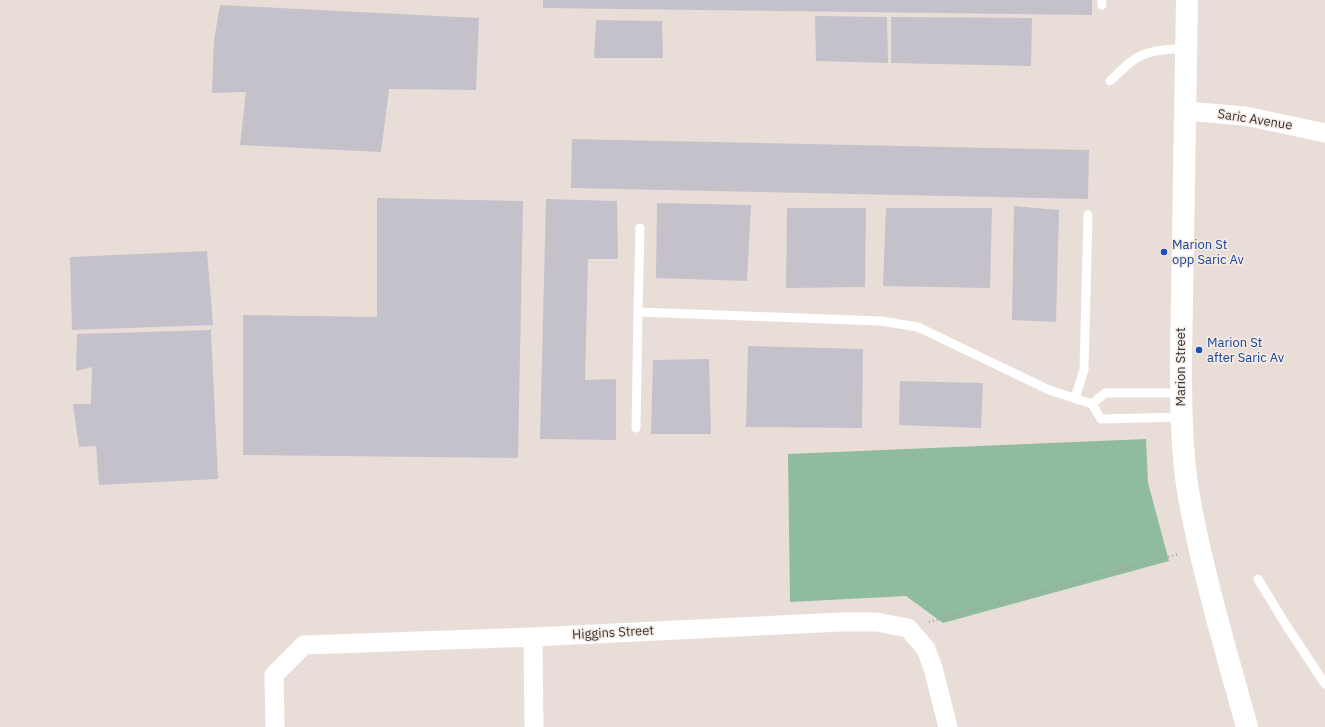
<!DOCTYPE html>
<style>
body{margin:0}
canvas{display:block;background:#e8ded7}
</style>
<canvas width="1325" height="727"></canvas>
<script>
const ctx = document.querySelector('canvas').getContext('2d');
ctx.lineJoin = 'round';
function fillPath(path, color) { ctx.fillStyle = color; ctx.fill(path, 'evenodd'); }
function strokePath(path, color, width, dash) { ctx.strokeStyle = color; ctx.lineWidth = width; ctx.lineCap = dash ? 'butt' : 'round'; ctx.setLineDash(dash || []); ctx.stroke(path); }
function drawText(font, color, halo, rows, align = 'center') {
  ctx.font = font + ' "IBM Plex Sans",sans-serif'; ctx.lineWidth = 3; ctx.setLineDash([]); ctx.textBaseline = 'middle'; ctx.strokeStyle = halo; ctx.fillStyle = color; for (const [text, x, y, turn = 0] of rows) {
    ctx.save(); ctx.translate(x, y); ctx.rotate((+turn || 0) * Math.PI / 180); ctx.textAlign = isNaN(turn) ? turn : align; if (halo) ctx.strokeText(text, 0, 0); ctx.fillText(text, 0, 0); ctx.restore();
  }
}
fillPath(new Path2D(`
 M1146,439L1148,483L1169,561L943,623L906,596L790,602L788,454Z`), '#8fbb9f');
fillPath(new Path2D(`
 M543,0H1092V15L543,8Z
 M220,5L479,18L476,90L389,89L381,152L240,145L246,92L212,93L214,40Z
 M815,16L887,17L888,63L816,61Z
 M891,17L1032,18L1031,66L891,63Z
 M596,20L662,21L663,58H594Z
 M572,139L1089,150L1088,199L571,188Z
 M377,198L523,201L518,458L243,455V315L377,317Z
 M546,199L617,201L618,259H588L585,380L616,379V440L540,439Z
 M657,203L751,205L747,281L656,278Z
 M1014,206L1059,210L1056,322L1012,320Z
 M787,208H866L865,287L786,288Z
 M886,208H992L990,288L883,286Z
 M207,251L213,325L72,330L70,257Z
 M211,330L218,479L99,485L96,446L79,447L73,404H91L92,367L76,371L77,334Z
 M748,346L863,349L862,428L746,427Z
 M709,359L711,434H651L653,360Z
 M900,381L983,383L981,428L899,425Z`), '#c4c1cb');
strokePath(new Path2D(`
 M929,622L1179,554`), '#a79f9a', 2.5, [1, 3]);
strokePath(new Path2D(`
 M1102,5V0
 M1110,81C1120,72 1132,58 1145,54C1158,49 1173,49 1186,49
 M638,312L640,228
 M1181,393H1105L1092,404L1101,419L1182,417
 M1075,398L1084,370L1088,215
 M636,428L638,312L881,321L918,327L1049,390L1092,404
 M1258,579L1286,625L1325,684`), '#fff', 9);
strokePath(new Path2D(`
 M1185,111L1245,116L1325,133
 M533,637L534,727
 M275,727L274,675L304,645L533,637L841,622H877L908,628L926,649L933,668L948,727`), '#fff', 19);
strokePath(new Path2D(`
 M1187,0L1181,357C1181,403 1181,451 1189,497C1203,574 1226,651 1247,727`), '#fff', 22);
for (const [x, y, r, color] of [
 [1164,252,4,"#1a4fb4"],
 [1199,350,4,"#1a4fb4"]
]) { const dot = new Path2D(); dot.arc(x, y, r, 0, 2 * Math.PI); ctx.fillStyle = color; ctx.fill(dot); strokePath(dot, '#f5ebe4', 1.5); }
drawText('13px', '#373331', '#f5ebe4', [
 ["Saric Avenue",1255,120,9],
 ["Marion Street",1181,367,-90],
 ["Higgins Street",613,633,-3]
]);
drawText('13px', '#164399', '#f5ebe4', [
 ["Marion St",1172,245],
 ["opp Saric Av",1172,260],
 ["Marion St",1207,343],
 ["after Saric Av",1207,358]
], 'left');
</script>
